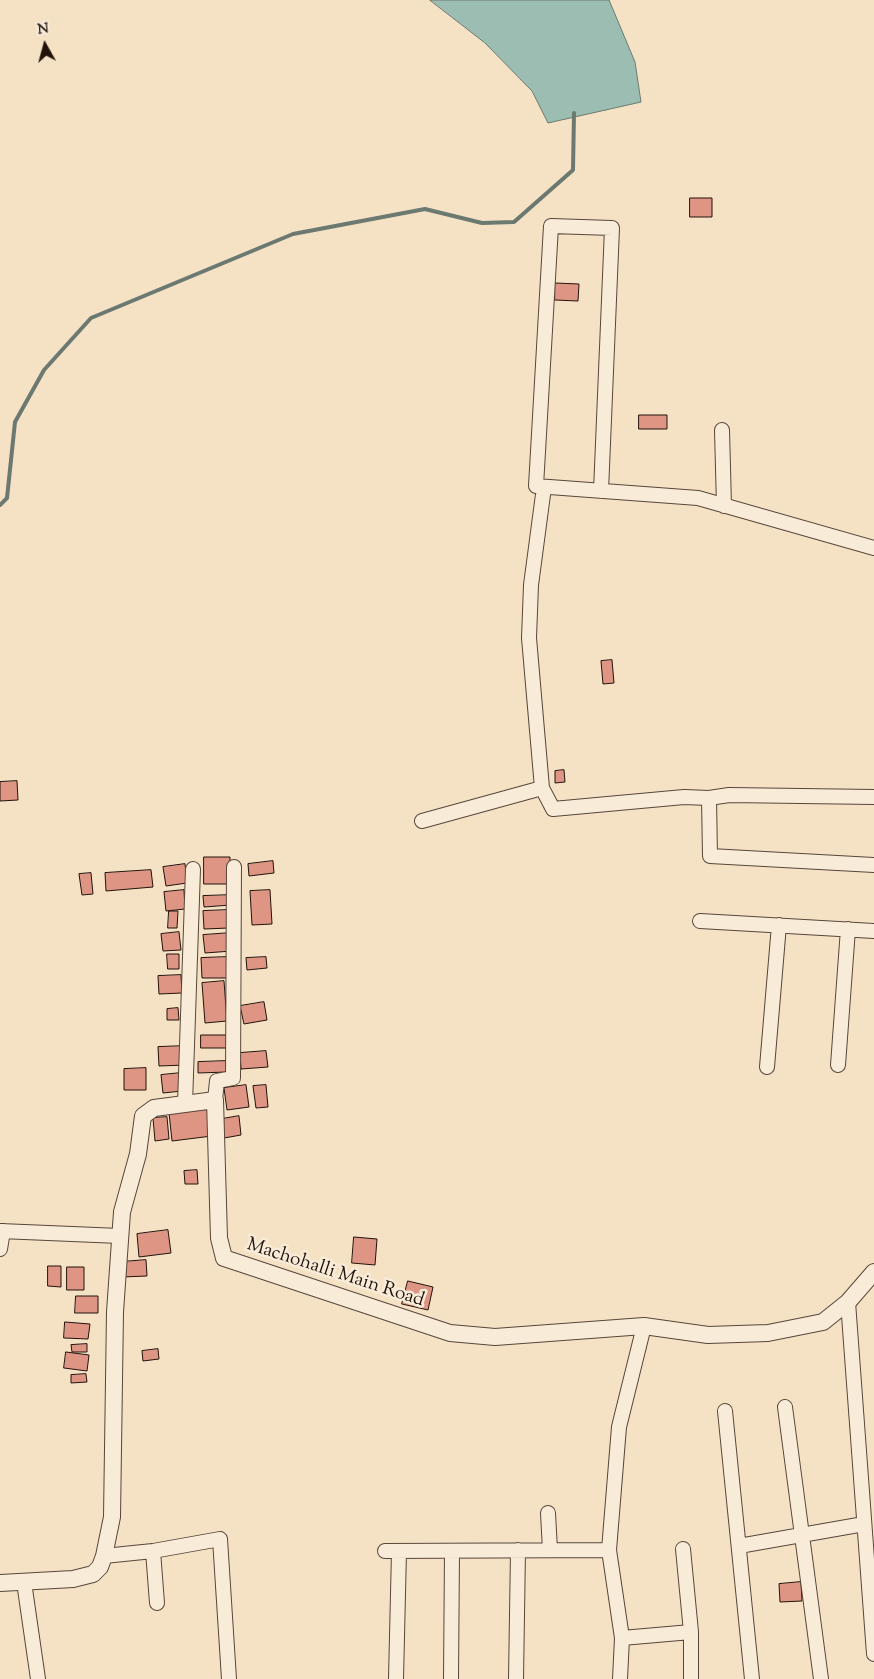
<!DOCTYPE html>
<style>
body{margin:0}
#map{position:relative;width:874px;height:1679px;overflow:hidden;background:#f5e2c5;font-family:"Sorts Mill Goudy",serif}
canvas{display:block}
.north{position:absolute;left:20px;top:20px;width:50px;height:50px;-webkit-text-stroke:4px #f8ecd9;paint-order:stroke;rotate:353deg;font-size:14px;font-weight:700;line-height:20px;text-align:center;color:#22120c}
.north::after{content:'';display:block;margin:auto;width:18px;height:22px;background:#22120c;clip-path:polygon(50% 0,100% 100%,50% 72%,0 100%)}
</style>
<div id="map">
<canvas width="874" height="1679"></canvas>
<div class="north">N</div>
</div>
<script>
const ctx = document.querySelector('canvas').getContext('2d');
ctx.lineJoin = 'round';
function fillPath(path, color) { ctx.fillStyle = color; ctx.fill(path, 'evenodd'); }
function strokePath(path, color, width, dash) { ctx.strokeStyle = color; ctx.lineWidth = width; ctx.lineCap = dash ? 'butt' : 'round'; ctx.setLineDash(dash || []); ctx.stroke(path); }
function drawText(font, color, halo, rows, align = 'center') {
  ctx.font = font + ' "Sorts Mill Goudy",serif'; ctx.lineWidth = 5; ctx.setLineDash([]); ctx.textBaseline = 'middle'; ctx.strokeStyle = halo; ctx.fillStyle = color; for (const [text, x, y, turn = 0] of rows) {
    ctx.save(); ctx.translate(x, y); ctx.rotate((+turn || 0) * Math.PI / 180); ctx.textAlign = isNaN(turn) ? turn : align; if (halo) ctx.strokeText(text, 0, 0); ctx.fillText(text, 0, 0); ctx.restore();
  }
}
const water = new Path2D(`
 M430,0H609L635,62L641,102L548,123L532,91L485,43Z`);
fillPath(water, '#9cbeb2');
strokePath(water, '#6b7970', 1);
strokePath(new Path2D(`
 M0,505L7,498L15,422L44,370L91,318L293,234L425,209L482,223L514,222L573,170L574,113`), '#6b7970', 4);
const building = new Path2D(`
 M690,198H712V217H690Z
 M555,283L579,284L578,301L555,300Z
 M639,415H667V429H639Z
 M612,660L614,683L603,684L601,661Z
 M564,770L565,782L555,783V771Z
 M17,781L18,800L0,801V782Z
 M204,857H230V884H204Z
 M273,861L274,873L249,876L248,864Z
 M185,864L187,883L166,886L163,867Z
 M151,870L153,887L106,891L105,873Z
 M91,873L93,894L82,895L79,874Z
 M184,890L185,909L166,911L164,892Z
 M270,890L272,924L252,925L250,891Z
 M231,895V905L204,907L203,896Z
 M228,910L229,928L204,929L203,911Z
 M169,911H178L177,928H168Z
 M179,932L181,950L163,951L161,934Z
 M230,933L232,951L205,953L203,935Z
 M167,954H179V969H168Z
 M227,957L228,978H202L201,958Z
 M266,957L267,968L247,970L246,958Z
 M181,975L182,993L159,994L158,976Z
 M224,981L227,1021L205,1023L202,983Z
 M264,1002L267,1020L244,1024L240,1006Z
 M178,1008L179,1020H167V1009Z
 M201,1035H227V1048H201Z
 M185,1046L186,1065L159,1066L158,1047Z
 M266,1051L268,1067L241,1069L240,1053Z
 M226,1061L227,1072L198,1073V1062Z
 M146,1068V1090H124V1069Z
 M181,1073L182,1091L163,1093L161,1075Z
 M246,1085L249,1107L227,1110L224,1088Z
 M266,1085L268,1107L256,1108L253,1086Z
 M209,1108L212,1136L172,1141L169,1113Z
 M239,1116L241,1135L224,1138L222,1119Z
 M167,1117L169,1139L155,1141L153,1118Z
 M197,1170L198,1184H185L184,1171Z
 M168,1230L171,1253L139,1257L137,1234Z
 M354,1237L377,1239L375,1265L352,1263Z
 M146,1260L147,1276L122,1277L121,1262Z
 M48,1266H61V1287L48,1286Z
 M67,1267H84V1290H67Z
 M408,1281L433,1287L428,1310L402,1304Z
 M76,1296H98V1313H75Z
 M65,1322L90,1324L88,1339L64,1338Z
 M87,1344V1352H72L71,1345Z
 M158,1349L159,1359L143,1361L142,1351Z
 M66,1352L89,1355L87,1371L64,1368Z
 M86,1374L87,1382L71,1383V1375Z
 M801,1582L802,1601L780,1602L779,1584Z`);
fillPath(building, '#de9584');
strokePath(building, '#22120c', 1);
const minor = new Path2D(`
 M722,430L724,506
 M544,487L531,585L529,638L542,788L553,809L684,797L709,798L729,795L874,797
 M601,491L612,228L551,226L536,486L698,498L874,548
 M709,798L710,856L874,865
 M422,821L542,788
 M700,921L874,931
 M838,1065L848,929
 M767,1067L779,925
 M215,1100L217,1081L233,1078L234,867
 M185,1104L193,869
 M0,1231L120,1236
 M0,1249L3,1231
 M848,1302L874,1654
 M644,1326L619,1427L609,1550L622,1638L691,1632
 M785,1407L821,1679
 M725,1411L752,1679
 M548,1513L550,1550
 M739,1546L864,1524
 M683,1549L691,1632V1679
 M153,1551L157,1603
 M385,1551L609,1550
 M104,1556L153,1551L220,1539L229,1679
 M24,1582L38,1679
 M396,1679L399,1551
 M451,1679L452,1551
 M516,1679L518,1550
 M620,1679L622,1638`);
const tertiary = new Path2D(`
 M0,1583L73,1579L93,1574L100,1567L104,1556L112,1517L115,1312L122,1212L138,1154L143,1116L154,1108L215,1100L219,1238L224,1258L450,1333L495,1337L644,1326L708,1335L768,1333L823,1322L848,1302L874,1272`);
strokePath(minor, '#57463a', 16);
strokePath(tertiary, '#57463a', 18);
strokePath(minor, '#f8ecd9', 14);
strokePath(tertiary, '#f8ecd9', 16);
drawText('19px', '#22120c', '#f8ecd9', [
 ["Machohalli Main Road",335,1274,18]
]);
</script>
